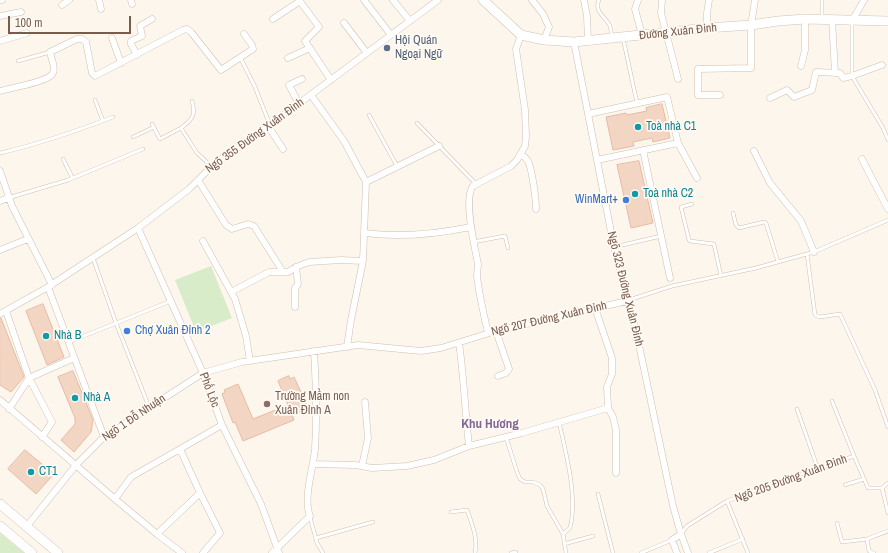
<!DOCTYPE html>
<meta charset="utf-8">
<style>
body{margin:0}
#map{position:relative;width:888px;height:553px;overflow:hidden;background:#fdf6ec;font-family:"Archivo Narrow",sans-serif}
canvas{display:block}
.scale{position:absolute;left:8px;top:16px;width:123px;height:18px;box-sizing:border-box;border:2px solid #7a5c4d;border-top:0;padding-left:5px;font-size:12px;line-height:14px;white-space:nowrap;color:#7a5c4d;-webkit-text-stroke:3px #fffaf3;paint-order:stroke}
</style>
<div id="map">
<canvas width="888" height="553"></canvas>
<div class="scale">100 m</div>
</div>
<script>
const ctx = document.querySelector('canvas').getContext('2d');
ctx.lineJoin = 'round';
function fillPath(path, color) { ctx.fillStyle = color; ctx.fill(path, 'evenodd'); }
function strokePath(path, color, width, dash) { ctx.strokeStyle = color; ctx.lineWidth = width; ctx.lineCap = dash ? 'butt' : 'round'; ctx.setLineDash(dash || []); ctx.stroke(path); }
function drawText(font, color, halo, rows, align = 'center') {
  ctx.font = font + ' "Archivo Narrow",sans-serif'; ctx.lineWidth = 3.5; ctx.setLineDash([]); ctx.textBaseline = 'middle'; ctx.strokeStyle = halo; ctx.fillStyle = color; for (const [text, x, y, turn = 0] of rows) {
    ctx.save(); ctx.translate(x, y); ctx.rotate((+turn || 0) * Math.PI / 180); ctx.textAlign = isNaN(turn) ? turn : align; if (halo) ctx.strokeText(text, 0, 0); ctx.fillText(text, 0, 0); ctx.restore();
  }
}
fillPath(new Path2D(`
 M211,266L232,318L196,332L175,280Z
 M0,533L24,553H0Z`), '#d8ecc9');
const building = new Path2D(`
 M662,104L670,138L653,142L652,138L633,142L634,146L613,150L606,117L626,113L627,115L647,111L646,108Z
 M639,161L653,223L631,228L617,165Z
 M43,304L64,357L47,365L26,311Z
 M0,318H1L24,377L11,392L0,385Z
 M73,371L93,420L91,432L74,452L61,440L75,424V418L58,377Z
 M289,376L290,379L294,377L301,392L307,406L304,407L305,410L292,415L294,420L243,441L235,422L233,423L222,394L225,392L224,390L238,384L253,419L288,405L278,381Z
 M25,450L54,474L36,494L8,469Z`);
fillPath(building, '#f3d5c3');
strokePath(building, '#e6bba3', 1);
const lane = new Path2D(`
 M599,0C594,11 604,16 609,24C611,27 611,33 612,37
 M822,0V18
 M852,21V76L883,128L888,140
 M623,38L637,103
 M240,57L255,87L270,125
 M18,61L50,52
 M95,100L103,121
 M192,101C196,115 193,119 181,128L197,153L211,166
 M369,115L397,166
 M417,123L476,184
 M152,124L160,139L181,128
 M133,137L154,127
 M0,153C40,144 74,132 113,117
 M63,159L72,177
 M8,198L68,180L143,149
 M692,204L681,207L689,240L690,241L714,244L721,276
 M733,213L736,225L739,228L764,222L766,223L778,262
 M473,242L505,236L508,248
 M614,247L661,236
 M807,254L815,315L820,317L840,314L875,390L888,427
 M93,258L116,323L149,407
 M629,300L672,286L756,268L814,252L888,220
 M69,342L171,301
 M832,401L854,456
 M797,409L818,469
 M559,422C566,453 578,498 570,528L563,534
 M506,437L517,472L520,479L525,482H533L540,485L543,489L547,506L563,534L566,553
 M845,485L864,479
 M882,488L888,513
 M598,494L613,553
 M727,501L748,553
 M451,512L467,510C472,524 478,538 475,553
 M310,517L317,543L323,553
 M837,523L842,542L867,539L888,531
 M681,534L687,526L727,501L782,480L818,469L854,456L868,488H882L888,483
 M316,538L373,522
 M867,539L869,551L874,553
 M564,544L593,536
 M511,553L516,552
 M641,553L672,540
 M709,553L743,539`);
const street = new Path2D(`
 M0,0H2
 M99,0L101,9
 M131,0L132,4
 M299,0L319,27L305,41L331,80
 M364,0L391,35
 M393,0L410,21
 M532,0L543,14L549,27L544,40
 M584,0L587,16L588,41
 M638,0L635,9L642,35
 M662,0L661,13L678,79
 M62,5L69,0
 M0,16L21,12
 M273,19L300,1
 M832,19L835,73
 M852,21L864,0
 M344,23L367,53
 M707,28V13L709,0
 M112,38L121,63
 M0,41L27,33
 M574,42L614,247L636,331L673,506L681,534L672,540L677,553
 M137,55L131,44V41L142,36L140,26L152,19
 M288,58L310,48
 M801,66L805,50V19
 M0,91C10,88 49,82 53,73C56,67 51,58 50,52L77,39H82L86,42L92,73L95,76L183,30L187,29L191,32L221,70L253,49L252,45L244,34
 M311,95L344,141L366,182L363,261L351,320L347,347
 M720,95H698V69L751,68V25L755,0
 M770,98L787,90L794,97L812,90L816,72L840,73L843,78L852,76L882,65
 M299,104L289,85L302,79
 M588,114L667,97L678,143L697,178
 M268,126L283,149
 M643,150L670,278
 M754,151L770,183L801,221L814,252
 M521,154C523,156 526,158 528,161C532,169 536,199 536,209
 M862,159L888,209
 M597,160L678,143
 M0,171L12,206L52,285
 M198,180L226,225L232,229L248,224L254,226L283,272
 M366,182L439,146
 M0,201L8,198
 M138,228L203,373L222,425L261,504L279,553
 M365,233C401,238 436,234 471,227
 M203,241L235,299L246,336L250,361
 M0,250L28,239
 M231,292L269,272H288L296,267L309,262L341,260L363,261
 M295,307V288L298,284L296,267
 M595,308L612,358V374L607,387L608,408L613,417L616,430V473
 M6,311L29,378L52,422L42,437
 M0,314L48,287
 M496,331L509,369L506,373L498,376
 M488,333C484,315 479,295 477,276C477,272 478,268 478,264C475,248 463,199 473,186L511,166L517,160L525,146L526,136L525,110L516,49L521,35
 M459,343C464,377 465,412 469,446
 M0,400L115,499L157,534L182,553
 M9,409L29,378L74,358
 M104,437L48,287L138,228L189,189L214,164L262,131L438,0
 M180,449L200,493L220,533L203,553
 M313,464L355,465L372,468L407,466L434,460L469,446L522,433L608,408
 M362,466L368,438L365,402
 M115,499L131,477L222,425
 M27,526L76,465L104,437L203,373L242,362L358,345L421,351L441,348L496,331L627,301
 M157,534L200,493
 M681,534L688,553
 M272,553L310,516C303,498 313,469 315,449C317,417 316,383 314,351`);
const secondary = new Path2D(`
 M483,0L521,35L544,40L574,42L707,28L751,25L778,21L805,19L888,21
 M0,504L58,553
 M0,526L32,553`);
strokePath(lane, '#d1beb0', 4);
strokePath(street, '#d1beb0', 7);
strokePath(secondary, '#d6c0b0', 10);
strokePath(lane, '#fff', 3);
strokePath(street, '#fff', 6);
strokePath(secondary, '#fff', 9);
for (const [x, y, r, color] of [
 [387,48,4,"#5c6f8a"],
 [638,127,4,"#0f9aa8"],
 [635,194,4,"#0f9aa8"],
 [626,200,4,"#3f7fe0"],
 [127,331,4,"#3f7fe0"],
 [46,336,4,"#0f9aa8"],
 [75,398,4,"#0f9aa8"],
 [267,404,4,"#8d6e63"],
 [31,472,4,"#0f9aa8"]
]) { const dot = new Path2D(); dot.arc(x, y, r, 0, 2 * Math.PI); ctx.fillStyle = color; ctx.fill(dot); strokePath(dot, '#fffaf3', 1.5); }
drawText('12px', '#7a5c4d', '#fffaf3', [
 ["Đường Xuân Đỉnh",678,32,-6],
 ["Ngõ 355 Đường Xuân Đỉnh",255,136,-36],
 ["Ngõ 323 Đường Xuân Đỉnh",625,289,76],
 ["Ngõ 207 Đường Xuân Đỉnh",549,319,-13],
 ["Phố Lộc",209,390,69],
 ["Ngõ 1 Đỗ Nhuận",134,418,-34],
 ["Ngõ 205 Đường Xuân Đỉnh",791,479,-20]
]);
drawText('12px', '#4e5e75', '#fffaf3', [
 ["Hội Quán",395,41],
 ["Ngoại Ngữ",395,55]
], 'left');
drawText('12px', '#0d838f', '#fffaf3', [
 ["Toà nhà C1",646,127],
 ["Toà nhà C2",643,194],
 ["Nhà B",54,336],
 ["Nhà A",83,398],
 ["CT1",39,472]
], 'left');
drawText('12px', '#366cbe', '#fffaf3', [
 ["WinMart+",618,200],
 ["Chợ Xuân Đỉnh 2",135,331,"left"]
], 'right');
drawText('12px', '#785e54', '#fffaf3', [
 ["Trường Mầm non",275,397],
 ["Xuân Đỉnh A",275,411]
], 'left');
drawText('bold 13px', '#846695', '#fffaf3', [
 ["Khu Hương",490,425]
]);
</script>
